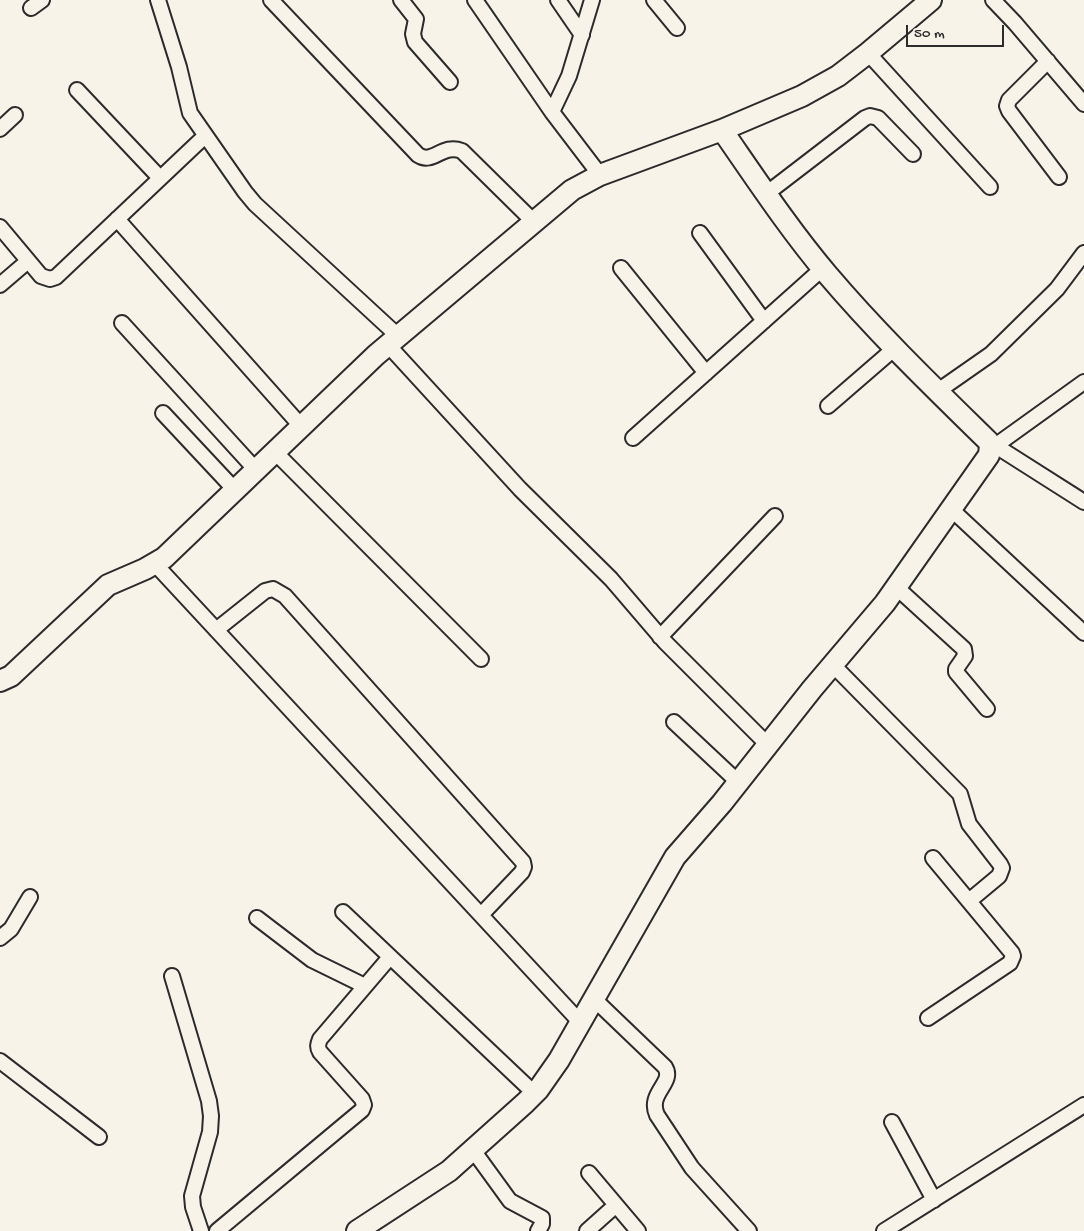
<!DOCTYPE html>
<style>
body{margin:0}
#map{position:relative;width:1084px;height:1231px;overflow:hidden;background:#f7f3e8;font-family:"Gochi Hand",sans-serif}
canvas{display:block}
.scale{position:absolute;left:906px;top:25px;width:98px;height:22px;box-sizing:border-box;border:2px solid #2b2b2b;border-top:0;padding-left:6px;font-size:15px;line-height:18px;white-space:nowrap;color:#2b2b2b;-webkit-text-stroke:4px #f7f3e8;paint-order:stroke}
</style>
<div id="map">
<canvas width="1084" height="1231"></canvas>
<div class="scale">50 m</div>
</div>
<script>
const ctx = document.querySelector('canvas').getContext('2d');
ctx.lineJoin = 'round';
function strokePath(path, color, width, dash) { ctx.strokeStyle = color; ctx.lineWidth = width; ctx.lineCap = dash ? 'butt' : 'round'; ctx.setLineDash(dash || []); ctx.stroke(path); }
const street = new Path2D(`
 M158,0L179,67L190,113L245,192L255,204L398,336
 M271,0L418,155C433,165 442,143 462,151L534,222
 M401,0L416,19L413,34L415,42L450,82
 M475,0L552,112L600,175
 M558,0L582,35
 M654,0L677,28
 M993,0L1015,23L1084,104
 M31,8L42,0
 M868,53L990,187
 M1048,61L1009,100L1007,106L1009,111L1059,177
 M77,90L160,178
 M552,112L569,76L592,0
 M0,129L15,115
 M766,194L865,118L870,116L878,118L913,154
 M117,219L301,426
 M0,227L41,276L50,279L56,277L205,136
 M700,233L764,321
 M621,268L706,373
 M0,285L28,261
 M122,323L256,470
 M388,345L520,489L611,579L665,642L768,745
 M938,391L991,354L1057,289L1084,253
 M828,406L895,348
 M163,413L235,490
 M633,438L823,268
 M988,441L1084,502
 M995,446L1084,382
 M275,452L481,659
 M951,509L1084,633
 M155,564L580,1022
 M896,587L964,649L965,656L956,669V672L987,709
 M216,630L265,591L273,589L285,596L523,862L524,867L522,872L481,915
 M660,637L775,516
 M833,665L960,794L969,824L1000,864L1002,868L999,876L969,901
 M674,722L738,782
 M343,912L534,1093
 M257,918L312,960L365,986
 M0,938L11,929L30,897
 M172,976L209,1101L211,1116L210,1132L192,1196L193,1207L201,1231
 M593,998L665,1067C675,1083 647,1093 657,1115L692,1168L749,1231
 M928,1018L1010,963L1013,956L1012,953L933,858
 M0,1061L99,1137
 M892,1122L934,1200
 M473,1150L510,1201L542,1218V1224L538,1231
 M589,1173L638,1231
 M217,1231L362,1110L364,1105L362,1099L320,1052C317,1047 318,1044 320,1039L390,957
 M587,1231L616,1205
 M884,1231L1084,1105`);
const secondary = new Path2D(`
 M0,681L11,676L108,585L145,569L164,558L376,355L572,190L600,175L722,130L802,96L838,76L868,53L931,0
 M357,1231L449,1171L525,1103L538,1090L559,1060L675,857L722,803L812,689L885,603L989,455L990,445L988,441C933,387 877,333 827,274C789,229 756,179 722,130`);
strokePath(street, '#2b2b2b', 18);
strokePath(secondary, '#2b2b2b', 24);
strokePath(street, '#f7f3e8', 14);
strokePath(secondary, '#f7f3e8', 20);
</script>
